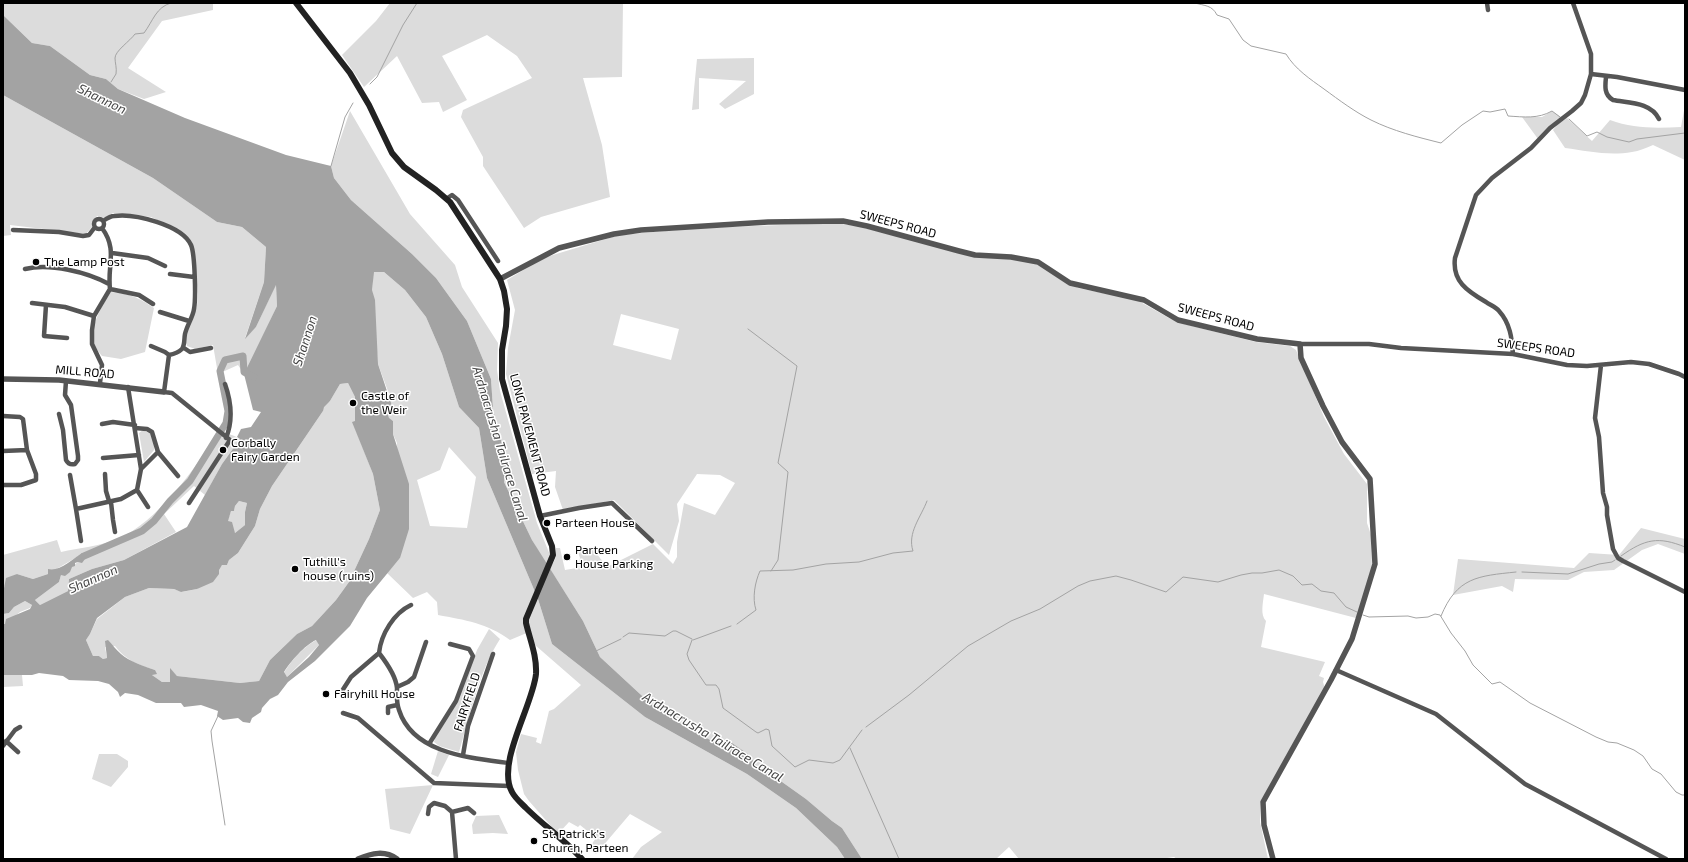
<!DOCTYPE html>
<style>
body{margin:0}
#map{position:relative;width:1688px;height:862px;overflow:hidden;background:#fff;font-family:"Exo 2",sans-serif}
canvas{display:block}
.frame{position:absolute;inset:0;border:4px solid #000;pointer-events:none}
</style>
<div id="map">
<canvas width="1688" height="862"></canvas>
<div class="frame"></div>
</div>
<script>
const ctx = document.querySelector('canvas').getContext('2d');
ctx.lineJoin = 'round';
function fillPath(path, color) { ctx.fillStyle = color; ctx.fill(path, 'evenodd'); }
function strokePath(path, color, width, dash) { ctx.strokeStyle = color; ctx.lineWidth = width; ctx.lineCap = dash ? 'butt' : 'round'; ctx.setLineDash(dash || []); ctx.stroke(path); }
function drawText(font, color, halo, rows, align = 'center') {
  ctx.font = font + ' "Exo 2",sans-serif'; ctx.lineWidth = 3; ctx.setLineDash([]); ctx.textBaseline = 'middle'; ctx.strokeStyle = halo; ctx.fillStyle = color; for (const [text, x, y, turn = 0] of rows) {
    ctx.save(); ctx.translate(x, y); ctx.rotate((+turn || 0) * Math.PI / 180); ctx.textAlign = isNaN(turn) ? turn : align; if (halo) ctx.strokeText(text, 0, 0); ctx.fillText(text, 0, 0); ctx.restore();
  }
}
fillPath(new Path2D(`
 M3,3H213V10L162,21L128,68L166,92L144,99L118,89L106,79L90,75L50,46L32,43L3,15Z
 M390,3H623L622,77L583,78L602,145L610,197L541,217L524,228L483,166V157L461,117L463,110L532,78L517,56L487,35L442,56L467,100L443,112L439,102L422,103L397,56L364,87L342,55L376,21Z
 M754,58V94L725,109L719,104L746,81L699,78V109L692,110L697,59Z
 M3,95L153,178L217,222L242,227L266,247L264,282L245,338L256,327L276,284L277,306L246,373L244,374L238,365L218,374L213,345L195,349L187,346L186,343L188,329L197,306L198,295L193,244L178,230L151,217L113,213L104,218L97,216L93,221L92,227L86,234L10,225L11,235L3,236Z
 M1685,105V160L1653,145C1646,148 1639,151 1632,152C1609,156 1587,151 1565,148L1553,130L1558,124L1567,118L1592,141L1610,120C1633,129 1657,128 1681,127Z
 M350,111L410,214L455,265L462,287L498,343L497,370L500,391L537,523L550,555L547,566L532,540L504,482L507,463L493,409L491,379L467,321L436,278L412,254L351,200L334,178L331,166Z
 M1552,111L1561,117L1538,139L1522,117H1542Z
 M835,223L857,226L953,251L1036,263L1078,288L1137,300L1169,318L1184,324L1256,342L1290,346L1296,350L1324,417L1344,454L1367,484V523L1371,535L1372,569L1356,618L1264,594C1263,603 1260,615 1266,621L1261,647L1325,662L1319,676L1324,678L1323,682L1325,689L1260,803V822L1268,859H1177L1174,857L1160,859H1019L1009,847L996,859H862L842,828L832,821L806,799L768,772L757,766L748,754L732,743L712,741L681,724L653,706L600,657L583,621L550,569L556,557V548H560L565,570L577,568L580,558L578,552L593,549L607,567L653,544L673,564L677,557V542L684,503L715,515L735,483L720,475L697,474L677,504L679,521L669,555L614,500L563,510L555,487L556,471L532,474L506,374L508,348L515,310L507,280L543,258L619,235L700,228ZM621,314L679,329L671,360L613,345Z
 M373,272H384L405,290L426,317L442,354L459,407L479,428L487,478L538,599L552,644L645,717L747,774L796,808L837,847L845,859H632L641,847L662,832L630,814L596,854L589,848L596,838L580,825L578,827L569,822L558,834L529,801L524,794L518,770L516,752L521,734L537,738L536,742L541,744L549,711L554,709L581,685L535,645L529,632L510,640C487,623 465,620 438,615L437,602L427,592L413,598L387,573L400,558L397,443L393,434V421L389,419L387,412L389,394L378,364L372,290ZM449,447L476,477L467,528L430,526L417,480L440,470Z
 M111,292C130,294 138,297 154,308L145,352L121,359L102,356C99,352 94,347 93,343C90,325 102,306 111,292Z
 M348,383L355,397V428L373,474L380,510L369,539L349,582L336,600L312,626L297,634L270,660L259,681L240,683L177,676L170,669V682H162L152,675L155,670C140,666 124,659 115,646L105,647L107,658L103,659L99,656H93L86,640L90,634L97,619L125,597L149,588L174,589L182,592L197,589L222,565H227L229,560L238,553L255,526L260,509L272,486L323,411V407L330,401L340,384Z
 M220,429C227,435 233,434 240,439L222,464L205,495L194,486L164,514L176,532L124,560L92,569L69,579L68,591L40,605L35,600L59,582L61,575L78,562L82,554L48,574L33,579L17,574L3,588V555L57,540L61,552C79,548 100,546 117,539C156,524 199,464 220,429Z
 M143,430L151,434L154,443V450L144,462L139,433Z
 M239,501L247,503L245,512V525L235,533L227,522L231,511H234L235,506Z
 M1641,528L1685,539V554L1658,544L1642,550L1614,570L1584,572L1568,580L1515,579L1513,592L1502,586L1453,595L1458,559L1574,568L1589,553L1619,555Z
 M25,601L32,605L30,608L20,612L5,624H3V614L9,613L14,607Z
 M489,629L500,639C479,671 470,716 459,752L439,746L434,742L435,737L457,703L477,650Z
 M317,640L319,645L287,677L284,673C290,662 305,645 317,640Z
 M3,675H22L23,686L3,687Z
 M438,751L449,755L438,777L431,774Z
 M99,754H117L128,761V767L111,787L92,779Z
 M433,785L410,834L390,829L385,789Z
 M499,815L508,834L493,833L473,834L472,825L476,816Z`), '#dcdcdc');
fillPath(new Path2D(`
 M3,15L32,43L50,46L90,75L106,79L118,89L185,118L286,155L331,166L334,178L351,200L412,254L436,278L467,321L491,379L493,409L507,463L504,482L532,540L583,621L600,657L653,706L681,724L712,741L732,743L748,754L757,766L768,772L806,799L832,821L842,828L862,859H845L837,847L796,808L747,774L645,717L552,644L538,599L487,478L479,428L459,407L442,354L426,317L405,290L384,272H374L372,290L375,300L378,364L391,403L392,409L387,412L389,418L393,421V434L409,484V529L400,558L367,598L350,626L315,661L288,682L278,695L270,699L262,708L261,712L252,718L250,723L243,722L238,718L223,720L217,716L218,711L201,705L184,707L181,703H156L138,695L125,693L120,697L118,692L109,684L98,681L69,680L63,676L39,673L32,675H3V624H5L6,619L30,609L32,605L25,601L14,607L9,613L3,614V588H4L6,578L17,574L33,579L48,574V569C59,572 73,559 82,553L85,559L82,563L78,562L75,563V566L72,567L70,572L65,576L61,575L59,582L35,600L40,605L68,591L69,579L92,569L124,560L187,527L222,464L240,439L237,437L241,429L251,427L261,412L253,410L244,374L277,306L276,285L256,327L245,339L264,282L266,247L242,227L217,222L153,178L3,95ZM348,383L355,397V421L352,422L373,474L380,510L369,539L349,582L336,600L312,626L297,634L270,660L259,681L240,683L177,676L170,668V682H162L152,675L157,674L155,670C146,667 128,661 121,654C116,650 113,645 108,640L105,641L107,658L103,659L99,656H93L86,640L90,634L97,618L125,597L149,588L174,589L181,592L197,589L213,582L219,574V570L222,565H227L229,560L238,553L255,526L260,509L272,486L323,411L324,407L330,401L340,384ZM239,501L247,503L245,512V525L235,533L232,522L228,521L231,511H234L235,506ZM316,640L319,645L309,657L287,677L284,672C290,662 305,645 316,640Z`), '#a3a3a3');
strokePath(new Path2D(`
 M1195,3C1205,6 1212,5 1217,15L1229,19L1243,40L1251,46L1286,54C1295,69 1310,79 1324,89C1339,100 1355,112 1371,120C1393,131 1417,137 1441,143L1462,125L1483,111L1490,112L1505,109L1508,116C1524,117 1538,119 1552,111L1560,117
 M111,82L116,74C117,68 115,63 115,58C115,51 130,41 135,34L144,33C153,21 156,7 171,3
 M370,84L377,77L403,25L417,3
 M1569,119L1587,136L1597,132L1607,137L1629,142L1637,139L1685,133
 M331,166L345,117L353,103
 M748,329L797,366L778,463L788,472L778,560L771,571
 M1621,556C1645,539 1658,536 1685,547
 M1522,572L1568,574L1599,564L1612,562L1615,560
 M1363,615L1369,617L1408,616L1416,618L1428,617L1435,614L1440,615L1451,633L1465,651L1473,665L1492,684L1500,682L1530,703L1596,737L1608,742L1617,743L1634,750L1643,756L1652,769L1661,774L1676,792L1682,795H1685
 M1441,616C1457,577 1478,576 1516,572
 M737,624L756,610C752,598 755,582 760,571L793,570L826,564L859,562L893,553L913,551C907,533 921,517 927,501
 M623,637L629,633L665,636L673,631H676L692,639
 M692,640L687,654L689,660L706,685H716L719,689L723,708L756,732L758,733L766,729L769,730L772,746L795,767L809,760L833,763L840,760L862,730
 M693,640L731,626
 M596,651L621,639
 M218,716L211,731L212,741L225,825
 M866,727L909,695L968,646L1011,621L1040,609L1078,586L1090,581L1116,576L1131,580L1166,592L1183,577L1218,582L1241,575L1252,573H1262L1279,570L1293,576L1302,585L1312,584L1321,591L1334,593L1346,607L1357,612
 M850,748L899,859`), '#a3a3a3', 1);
strokePath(new Path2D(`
 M84,556L142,531L154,521L170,501L190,481L226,423L228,411L220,371L225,360L243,356L244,372L254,377`), '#a3a3a3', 7);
strokePath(new Path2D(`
 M1487,3L1488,10
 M1591,74L1617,77L1685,90
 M1606,77C1605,86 1604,95 1613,100C1629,103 1651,102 1659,119
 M446,199L452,195L458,200L498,261
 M94 224a5 5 0 1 1 10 0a5 5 0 1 1-10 0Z
 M103,221C106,219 111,216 114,216C134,213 182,225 191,245C195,254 196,299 194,309C193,317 187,325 185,334C184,339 185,345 182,349C178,353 174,354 169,355L164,392L172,393L230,440L189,503
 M102,228C118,250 107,265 110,289L139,295L153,304
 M13,230L59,232L83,236L89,235L95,227
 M112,253L148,258L165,266
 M25,269C50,263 87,272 109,284
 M170,274L194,277
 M32,303L65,307L94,316
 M46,305L44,336L67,338
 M160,312L189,321
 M1300,344H1369L1401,348L1513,354L1567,365L1587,366L1631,362L1649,364L1679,374L1685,377
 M151,346L165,352L169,355
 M184,348L190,352L211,348
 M1513,354C1512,338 1510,323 1499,311C1496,307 1490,305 1486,302C1467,291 1452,281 1455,258L1476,195L1492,178L1531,148L1550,128L1572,111L1581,103L1585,95L1591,74V54L1573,3
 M1601,365L1595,418L1599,437L1603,493L1607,507V515L1613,549L1618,558L1623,561L1685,592
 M100,383L102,365L92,344V330L94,316L110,289
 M225,384C231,401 233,421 226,438
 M59,414L63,430L66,460C68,464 71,465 75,464L78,460V456L71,405L65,395L66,381
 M3,416L20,417L23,419L27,450
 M102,424L113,422L135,425
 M135,428L147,429L152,432L158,452L141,469
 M3,451L27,450L36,474V480L21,485H3
 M158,452L178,476
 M103,458L139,455
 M105,474L106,491L109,501
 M70,475L76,509
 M137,490L148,507
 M111,502L113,520L115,532
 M540,516L579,508L612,503L652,541
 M81,541L76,509L121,499L137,490L141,469L128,387
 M411,605C394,613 381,634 379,653C386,662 396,676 397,688C397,696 396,702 399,710C413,754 471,758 509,763
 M1336,670L1436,714L1525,784L1666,859
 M397,687L408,682L414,677L426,642
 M342,691L351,677L379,653
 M343,713L358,718L434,783L509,786
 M388,713V707L397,705
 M6,741L18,752
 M429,744L456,701L473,656L469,649L450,644
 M3,746L15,730L20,727
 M463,755L468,726L493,654
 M452,812L468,808L474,813
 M428,814L429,807L434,803L445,806L452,812L456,859`), '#555', 4.5);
strokePath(new Path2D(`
 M500,279L559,248L614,234L641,230L768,222L843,221L867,226L959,251L975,255L1011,257L1038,262L1070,283L1144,300L1178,320L1257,339L1300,344L1301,358L1323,406L1342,442L1370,479L1375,564L1352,639L1331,680L1263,802L1264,825L1273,859
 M3,379L59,380L164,392
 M358,859C372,853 385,850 397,859`), '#555', 5.5);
strokePath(new Path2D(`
 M296,3L350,73L369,105L392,153L404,167L436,190L450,202L500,279L504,291L507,309L506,326L502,350V379L540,516L552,546L553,555L526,619V623C530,640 537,656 536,674C533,705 496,763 512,792C515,798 521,803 526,808C544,826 565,840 582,859`), '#222', 6);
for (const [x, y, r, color] of [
 [36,262,4,"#000"],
 [353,403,4,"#000"],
 [223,450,4,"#000"],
 [547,523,4,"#000"],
 [567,557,4,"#000"],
 [295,569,4,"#000"],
 [326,694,4,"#000"],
 [534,841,4,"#000"]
]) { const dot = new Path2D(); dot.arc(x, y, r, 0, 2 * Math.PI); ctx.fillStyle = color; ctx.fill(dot); strokePath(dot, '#fff', 1.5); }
drawText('12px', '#000', '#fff', [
 ["SWEEPS ROAD",898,224,15],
 ["SWEEPS ROAD",1216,317,15],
 ["SWEEPS ROAD",1536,348,8],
 ["MILL ROAD",85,372,5],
 ["LONG PAVEMENT ROAD",530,435,75],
 ["FAIRYFIELD",467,702,-72]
]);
drawText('12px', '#000', '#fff', [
 ["The Lamp Post",44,262],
 ["Castle of",361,396],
 ["the Weir",361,410],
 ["Corbally",231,443],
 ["Fairy Garden",231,457],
 ["Parteen House",555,523],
 ["Parteen",575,550],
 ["House Parking",575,564],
 ["Tuthill's",303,562],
 ["house (ruins)",303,576],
 ["Fairyhill House",334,694],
 ["St. Patrick's",542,834],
 ["Church, Parteen",542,848]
], 'left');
drawText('italic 13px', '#444', '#fff', [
 ["Shannon",102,99,26],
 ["Shannon",305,341,-72],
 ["Ardnacrusha Tailrace Canal",500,444,73],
 ["Shannon",93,579,-24],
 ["Ardnacrusha Tailrace Canal",713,737,31]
]);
</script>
